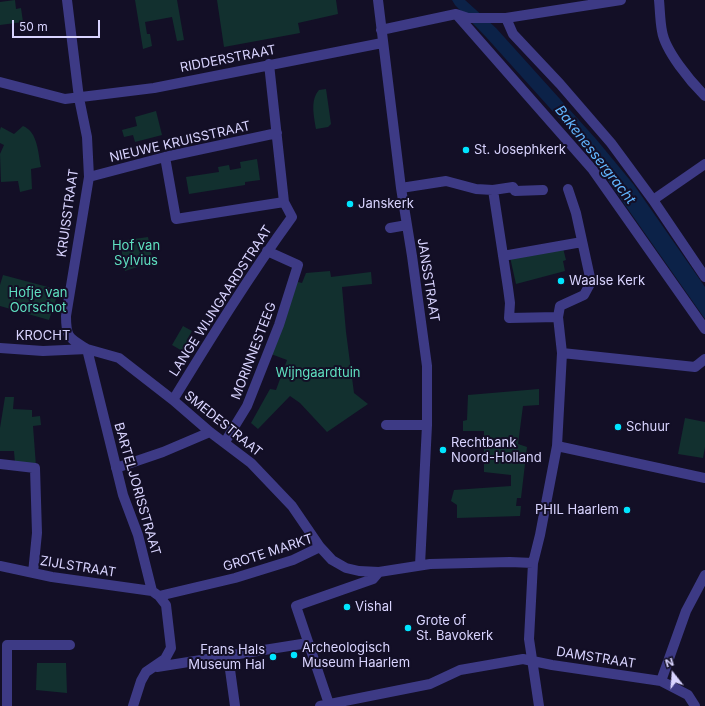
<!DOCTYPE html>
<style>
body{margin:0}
#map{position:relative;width:705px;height:706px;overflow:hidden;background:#130f26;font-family:Inter,sans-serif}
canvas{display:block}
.north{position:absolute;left:653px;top:654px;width:40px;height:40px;-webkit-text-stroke:3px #130f26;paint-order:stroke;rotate:343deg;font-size:11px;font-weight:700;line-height:16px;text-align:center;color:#d9d4ff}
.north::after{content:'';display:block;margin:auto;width:14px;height:18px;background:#d9d4ff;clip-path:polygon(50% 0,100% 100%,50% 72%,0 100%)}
.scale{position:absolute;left:12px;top:20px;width:88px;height:18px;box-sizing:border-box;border:2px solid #d9d4ff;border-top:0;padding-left:5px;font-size:12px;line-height:14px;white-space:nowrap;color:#d9d4ff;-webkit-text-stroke:3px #130f26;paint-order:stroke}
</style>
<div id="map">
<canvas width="705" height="706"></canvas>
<div class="north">N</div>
<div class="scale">50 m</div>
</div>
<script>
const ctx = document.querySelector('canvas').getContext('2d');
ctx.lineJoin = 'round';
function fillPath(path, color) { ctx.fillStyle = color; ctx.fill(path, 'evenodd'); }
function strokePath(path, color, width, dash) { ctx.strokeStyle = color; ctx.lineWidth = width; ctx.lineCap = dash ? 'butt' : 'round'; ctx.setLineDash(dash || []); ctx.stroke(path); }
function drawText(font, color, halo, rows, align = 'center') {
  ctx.font = font + ' Inter,sans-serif'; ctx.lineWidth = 4; ctx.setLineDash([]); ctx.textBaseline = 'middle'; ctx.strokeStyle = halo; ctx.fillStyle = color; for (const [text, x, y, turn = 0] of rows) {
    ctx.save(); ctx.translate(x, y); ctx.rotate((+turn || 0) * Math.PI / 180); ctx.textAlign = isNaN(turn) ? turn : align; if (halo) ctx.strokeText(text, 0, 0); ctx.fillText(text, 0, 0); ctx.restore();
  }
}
fillPath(new Path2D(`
 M15,0L16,9L21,8L23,22L0,25V2Z
 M135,0H177L184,40L177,41L172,17L145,22L147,34H150L152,46L143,49Z
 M217,0H336L338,14L298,23L300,33L224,47Z
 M326,89L331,124L328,127L316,129C314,116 310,100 319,90Z
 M156,111L162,135L135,142L133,135L124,137L122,130L137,126L135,117Z
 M23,126C38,132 38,153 41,167L31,169L32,189L20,192L18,181L1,182L0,154L4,145L0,143V130L1,127L14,134Z
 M257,159L260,180L245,182V185L189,194L186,177L219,172L218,167L229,165L230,170L241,168L240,162Z
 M148,237L153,262L125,271L120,241Z
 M563,248L566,260L563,261L565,271L516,284L510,257Z
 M330,271L331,277L371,272L372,284L342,287L346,332L354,393L368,404L327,432L300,403L290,396L258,429L251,423L270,389L276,390L287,360L271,354L294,281L302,283L306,273Z
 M3,275L59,290L49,320L0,306V285Z
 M183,326L192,331L187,340L189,342L184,352L172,345Z
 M539,389V405L523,406L518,444L527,447L521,498H517L516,506H521L520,516L457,518V505L451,501L454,490L511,486V475L484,472V431H463V421L467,420L468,395Z
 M5,397H14L13,409L32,410V417L40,416L41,425L33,426L36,466L15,463L14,451H0V428Z
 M685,418L705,422V447L703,458L678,454Z
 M37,663H66L67,693L36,690Z`), '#12302f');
fillPath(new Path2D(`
 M452,0H465L496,28L596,139L634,185L705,287V319L597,165L566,126L486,37L455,5Z`), '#0c2248');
strokePath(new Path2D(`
 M67,0L79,98L87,137L89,177L66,316C66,338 69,338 87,349
 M378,0L401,188L412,256L427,366V425L420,565
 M659,0C660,10 660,21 662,31C665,51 691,82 705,96
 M456,14L593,170L705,329
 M506,18L513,34L560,84L611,143L653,200L705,277
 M381,30L456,14L468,18H506L621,0
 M0,82L65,99L154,88L382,43
 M165,157L176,219L284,202
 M89,177L165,157L277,133
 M401,188L446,181L476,189L493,190L513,187L515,191L543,190
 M493,190L508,288L510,303L509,318L558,317
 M653,200L705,164
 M390,228L407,225
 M503,256L582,242
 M0,348L43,351L87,349L119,358L173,400L210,432L251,463L292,506L320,547L332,560L346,568L359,571L379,572L430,564L510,562L533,563
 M87,349L123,495L138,535L152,591
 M562,353L695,367L705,359
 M173,400C211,338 249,276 292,217L284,202L269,64
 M386,425H427
 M225,442L247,406L279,325L298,265L267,251
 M557,446L705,478
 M0,464L35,468L37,533L33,573
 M116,468L163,452L210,432
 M0,566L52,577L152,591L159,596L166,605L171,648L165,659L146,672L141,681L133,706
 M159,596L235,578L293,560L320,547
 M228,655L235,706
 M157,667L308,643
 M661,681L686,611L705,575
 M329,704L296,606L373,579L379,572
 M7,706V645H70
 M320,706L430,684L460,670L523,659L552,665L661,681L688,695L695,706
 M539,706L529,639L533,563L540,535L557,446L562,353L558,317L560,306L584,295L591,282L576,213L568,189`), '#3d3a85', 10);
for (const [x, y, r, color] of [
 [466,150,4,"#00e5ff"],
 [350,204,4,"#00e5ff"],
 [561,281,4,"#00e5ff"],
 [618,427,4,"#00e5ff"],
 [443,450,4,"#00e5ff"],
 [627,510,4,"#00e5ff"],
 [347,607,4,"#00e5ff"],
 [408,628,4,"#00e5ff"],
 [294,655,4,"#00e5ff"],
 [273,657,4,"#00e5ff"]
]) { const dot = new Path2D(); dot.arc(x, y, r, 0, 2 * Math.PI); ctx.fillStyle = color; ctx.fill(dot); strokePath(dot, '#130f26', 1.5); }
drawText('13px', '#d9d4ff', '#130f26', [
 ["RIDDERSTRAAT",228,59,-11],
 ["NIEUWE KRUISSTRAAT",180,142,-13],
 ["KRUISSTRAAT",68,213,-82],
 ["JANSSTRAAT",428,280,81],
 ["LANGE WIJNGAARDSTRAAT",221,301,-57],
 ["KROCHT",43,336],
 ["MORINNESTEEG",254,351,-69],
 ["SMEDESTRAAT",223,424,39],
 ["BARTELJORISSTRAAT",137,489,74],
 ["GROTE MARKT",268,553,-18],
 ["ZIJLSTRAAT",78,567,9],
 ["DAMSTRAAT",596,658,9]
]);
drawText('13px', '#d9d4ff', '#130f26', [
 ["St. Josephkerk",474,150],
 ["Janskerk",358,204],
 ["Waalse Kerk",569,281],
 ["Schuur",626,427],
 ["Rechtbank",451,443],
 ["Noord-Holland",451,458],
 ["PHIL Haarlem",619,510,"right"],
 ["Vishal",355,607],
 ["Grote of",416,621],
 ["St. Bavokerk",416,636],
 ["Archeologisch",302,648],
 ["Museum Haarlem",302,663],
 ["Frans Hals",265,650,"right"],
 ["Museum Hal",265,665,"right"]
], 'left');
drawText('13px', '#5fe0c0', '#130f26', [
 ["Hof van",136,246],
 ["Sylvius",136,261],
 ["Hofje van",38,293],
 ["Oorschot",38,308],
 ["Wijngaardtuin",318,373]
]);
drawText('italic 14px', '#62b6ff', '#130f26', [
 ["Bakenessergracht",595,155,52]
]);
</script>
